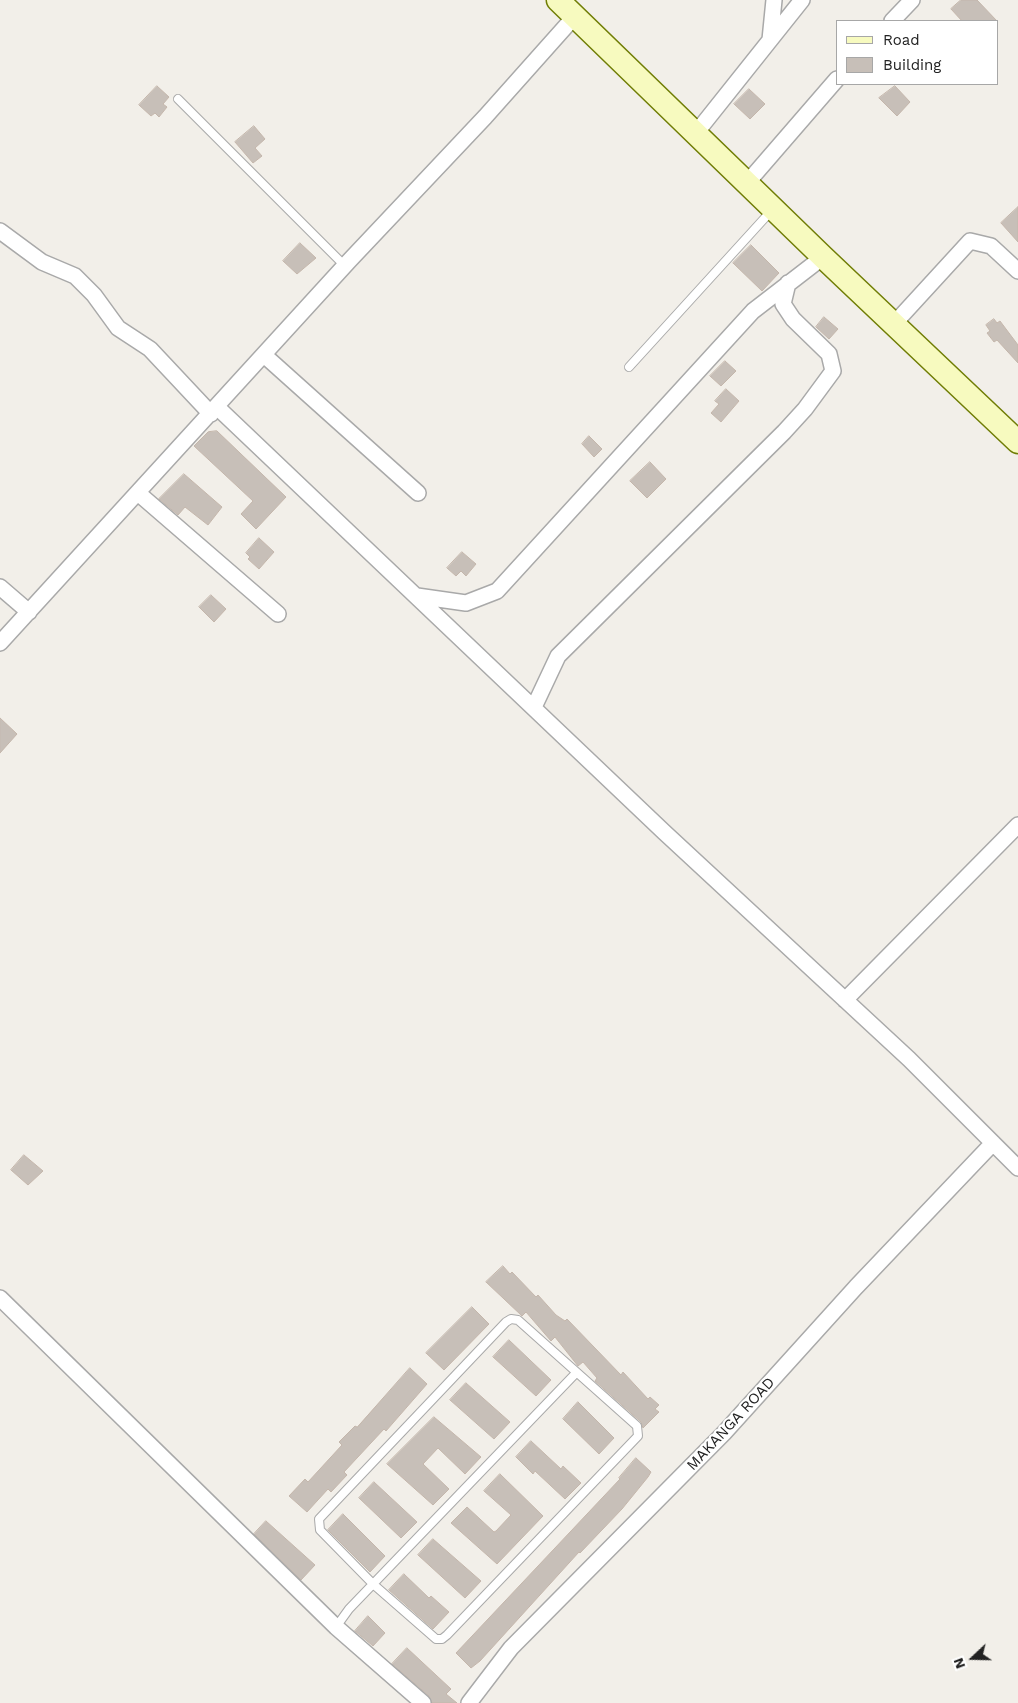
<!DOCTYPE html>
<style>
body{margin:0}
#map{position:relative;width:1018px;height:1703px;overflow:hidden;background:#f2efe9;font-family:"Work Sans",sans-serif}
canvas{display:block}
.legend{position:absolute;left:836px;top:20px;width:162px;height:65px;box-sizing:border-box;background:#fff;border:1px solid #a7a7a7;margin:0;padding:6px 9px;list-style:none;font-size:15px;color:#222}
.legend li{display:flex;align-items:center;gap:10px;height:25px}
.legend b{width:25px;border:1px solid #a7a7a7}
.north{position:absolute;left:948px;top:1633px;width:50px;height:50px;-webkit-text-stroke:4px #fff;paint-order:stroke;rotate:249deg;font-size:14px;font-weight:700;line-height:20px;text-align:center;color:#222}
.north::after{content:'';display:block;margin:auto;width:18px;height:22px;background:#222;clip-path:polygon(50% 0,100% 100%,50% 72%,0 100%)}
</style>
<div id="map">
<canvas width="1018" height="1703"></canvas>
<ul class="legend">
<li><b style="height:6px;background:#f7fabf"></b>Road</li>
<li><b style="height:14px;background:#c7bfb8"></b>Building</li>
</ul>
<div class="north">N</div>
</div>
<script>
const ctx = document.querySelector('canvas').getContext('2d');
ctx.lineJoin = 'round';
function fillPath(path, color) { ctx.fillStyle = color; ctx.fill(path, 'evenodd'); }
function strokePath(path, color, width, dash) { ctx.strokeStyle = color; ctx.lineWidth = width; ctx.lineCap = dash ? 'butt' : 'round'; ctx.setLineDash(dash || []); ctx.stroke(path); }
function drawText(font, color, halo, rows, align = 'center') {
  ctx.font = font + ' "Work Sans",sans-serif'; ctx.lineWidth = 4; ctx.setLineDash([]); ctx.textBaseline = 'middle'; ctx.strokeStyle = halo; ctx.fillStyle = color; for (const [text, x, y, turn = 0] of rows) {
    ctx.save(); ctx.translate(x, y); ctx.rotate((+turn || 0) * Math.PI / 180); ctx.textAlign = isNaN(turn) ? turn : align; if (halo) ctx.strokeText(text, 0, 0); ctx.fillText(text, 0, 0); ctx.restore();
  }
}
const building = new Path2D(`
 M961,0H977L997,21H962L951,9Z
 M157,86L169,97L163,104L167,107L159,117L155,113L151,116L139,105Z
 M895,86L910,102L897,116L879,98Z
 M749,89L765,104L750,119L734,104Z
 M254,126L265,139L255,148L262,156L253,163L235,142Z
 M1018,207V242L1001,223Z
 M300,243L316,258L297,274L283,261Z
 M751,245L779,273L762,291L733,263Z
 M824,317L838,329L829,339L816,327Z
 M994,319L997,323L1000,321L1018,345V363L997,340L994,342L987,333L990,331L986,325Z
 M725,361L736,371L721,386L710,376Z
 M726,389L739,401L721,422L711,413L719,404L715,401Z
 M217,431L286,497L256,529L241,514L253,501L194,446L208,432Z
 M589,436L602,449L594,457L582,444Z
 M650,462L666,479L647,498L630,481Z
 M184,474L222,507L208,525L185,507L178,515L159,499Z
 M259,538L274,552L259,569L248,559L250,557L246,553Z
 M462,552L476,564L466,576L461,571L456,576L447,568Z
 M211,595L226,609L214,622L199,607Z
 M0,718L17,734L0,753Z
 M24,1155L43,1171L28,1185L11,1170Z
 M503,1266L510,1274L512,1272L536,1297L538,1295L556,1315L565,1321L567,1319L621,1375L623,1372L648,1399L650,1397L659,1405L655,1409L659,1412L643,1428L641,1422L595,1381L597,1378L583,1362L578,1366L555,1337L551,1341L526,1312L522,1316L486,1282Z
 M472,1307L489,1324L444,1370L426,1353Z
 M509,1340L551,1380L536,1396L493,1357Z
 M410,1368L427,1384L386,1431L384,1429L344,1472L347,1475L331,1492L328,1489L307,1512L289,1496L305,1479L308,1482L342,1445L339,1442L355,1426L357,1427Z
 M466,1383L510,1422L494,1439L450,1400Z
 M578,1402L614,1438L599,1454L563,1419Z
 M434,1417L481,1457L465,1474L438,1448L423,1464L449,1489L433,1505L387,1464Z
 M531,1441L561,1469L563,1466L581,1483L565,1499L535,1471L533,1474L516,1457Z
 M636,1458L651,1472L648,1477L622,1509L580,1553L579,1552L480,1661L471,1668L456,1653L620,1479L619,1478Z
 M500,1474L543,1516L497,1564L451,1523L467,1507L494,1532L496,1531L511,1515L484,1491Z
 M374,1482L417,1522L401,1538L359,1498Z
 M343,1514L385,1556L370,1572L328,1530Z
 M266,1521L315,1565L301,1580L254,1534Z
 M433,1539L481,1581L465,1598L418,1555Z
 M404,1574L429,1598L431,1596L449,1612L433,1629L389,1590Z
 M368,1616L385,1633L373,1646L355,1631Z
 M407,1648L451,1689L446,1694L457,1703H432L429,1696L392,1664Z`);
fillPath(building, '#c7bfb8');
strokePath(building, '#c4b6ab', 1);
const lane = new Path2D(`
 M178,99L345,266
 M629,367L772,210
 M511,1319L518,1320L637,1426L638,1436L447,1635L442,1639H436L373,1584L320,1530L319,1519L506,1322Z
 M336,1627L349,1609L576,1373`);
const street = new Path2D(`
 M892,21L912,0
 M770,40L774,0
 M696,133L802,0
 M747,183L837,79
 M0,231L42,262L75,276L94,295L118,328L150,349L211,414
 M893,325L970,241L991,246L1018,271
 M264,355L418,493
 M217,407L664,832L909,1059L1018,1168
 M138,493L278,614
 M0,587L29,612
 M417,596L466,603L497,591L753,311L823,257
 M0,643L349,261L485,117L575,16
 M534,707L558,656L784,432L805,409L833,371L829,354L793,319L783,304L788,283
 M845,1000L1018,825
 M0,1298L336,1627L423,1703
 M469,1703L511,1648L724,1433L856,1287L993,1143`);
const secondary = new Path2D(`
 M558,0L823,257L1018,442`);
strokePath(lane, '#a9a9a9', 10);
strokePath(street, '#a9a9a9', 18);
strokePath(secondary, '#707d05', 25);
strokePath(lane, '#fff', 8);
strokePath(street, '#fff', 15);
strokePath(secondary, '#f7fabf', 22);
drawText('15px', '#222', '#fff', [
 ["MAKANGA ROAD",731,1424,-47]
]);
</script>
